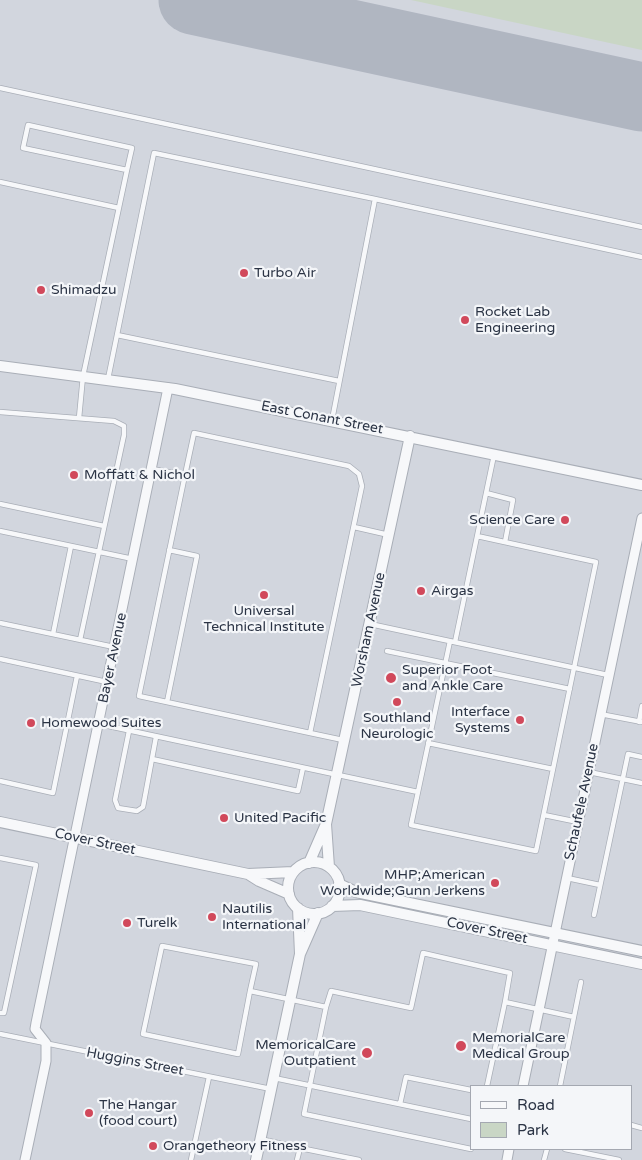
<!DOCTYPE html>
<style>
body{margin:0}
#map{position:relative;width:642px;height:1160px;overflow:hidden;background:#e4e7ec;font-family:"Varela Round",sans-serif}
canvas{display:block}
.legend{position:absolute;left:470px;top:1085px;width:162px;height:65px;box-sizing:border-box;background:#f4f6f9;border:1px solid #a4a8b1;margin:0;padding:6px 9px;list-style:none;font-size:15px;color:#2b3445}
.legend li{display:flex;align-items:center;gap:10px;height:25px}
.legend b{width:25px;border:1px solid #a4a8b1}
</style>
<div id="map">
<canvas width="642" height="1160"></canvas>
<ul class="legend">
<li><b style="height:6px;background:#f7f8fa"></b>Road</li>
<li><b style="height:14px;background:#c9d6c5"></b>Park</li>
</ul>
</div>
<script>
const ctx = document.querySelector('canvas').getContext('2d');
ctx.lineJoin = 'round';
function fillPath(path, color) { ctx.fillStyle = color; ctx.fill(path, 'evenodd'); }
function strokePath(path, color, width, dash) { ctx.strokeStyle = color; ctx.lineWidth = width; ctx.lineCap = dash ? 'butt' : 'round'; ctx.setLineDash(dash || []); ctx.stroke(path); }
function drawText(font, color, halo, rows, align = 'center') {
  ctx.font = font + ' "Varela Round",sans-serif'; ctx.lineWidth = 4.5; ctx.setLineDash([]); ctx.textBaseline = 'middle'; ctx.strokeStyle = halo; ctx.fillStyle = color; for (const [text, x, y, turn = 0] of rows) {
    ctx.save(); ctx.translate(x, y); ctx.rotate((+turn || 0) * Math.PI / 180); ctx.textAlign = isNaN(turn) ? turn : align; if (halo) ctx.strokeText(text, 0, 0); ctx.fillText(text, 0, 0); ctx.restore();
  }
}
fillPath(new Path2D(`
 M0,0H642V1160H0ZM471,1086H631V1149H471Z`), '#d2d6de');
fillPath(new Path2D(`
 M411,0H642V50Z`), '#c9d6c5');
strokePath(new Path2D(`
 M193,0L642,97`), '#b0b6c1', 69);
const service = new Path2D(`
 M0,88L642,227
 M0,182L119,208
 M117,335L339,381
 M108,379L154,153L375,199
 M0,412L114,421L124,426V435L80,640
 M79,418L83,376L127,170L23,148L28,125L132,148L127,170
 M332,420L375,199L642,257
 M152,469L185,475L194,433L349,466L359,474L362,486L310,733L139,696L185,475
 M486,493L513,500L505,542
 M0,504L104,526
 M354,527L389,535
 M0,531L133,559
 M0,623L114,647
 M370,624L608,675
 M53,634L71,546
 M450,641L411,825L536,851L596,562L477,536
 M455,642L494,455
 M387,651L570,689
 M0,659L107,682
 M167,702L197,556L169,550
 M600,714L642,722
 M639,722L642,706
 M99,724L418,792
 M129,731L115,800L118,808L137,811L143,807L156,737
 M310,733L343,740
 M428,743L553,769
 M152,759L298,791L303,768
 M589,772L642,783
 M0,781L53,793L77,676
 M544,815L578,822
 M0,858L36,865L4,1013H0
 M567,878L600,885
 M594,915L628,754L642,757
 M250,991L238,1054L143,1034L162,946L256,964L250,991L326,1007L331,991L411,1008L423,953L510,973L505,1002L574,1017
 M326,1007L304,1114L471,1149
 M0,1034L271,1089
 M274,1078L471,1119
 M487,1086L505,1002
 M560,1086L581,982
 M400,1104L406,1077L471,1090
 M631,1125L642,1128
 M260,1139L300,1148L297,1160
 M300,1148L359,1160
 M565,1149L619,1160
 M191,1160L209,1077
 M544,1160L547,1149`);
const minor = new Path2D(`
 M523,1086L642,518
 M25,1160L46,1061V1043L35,1029L36,1023L168,388
 M507,1160L509,1149`);
const tertiary = new Path2D(`
 M0,366L175,389L642,485
 M0,822L248,874L293,872
 M326,824L329,867
 M288 888a26 26 0 1 1 52 0a26 26 0 1 1-52 0Z
 M309,863L326,824L410,436
 M248,874L259,881L289,894
 M339,884L356,892L642,951
 M332,906L360,905L642,964
 M298,908L300,954
 M256,1160L300,954L318,913`);
strokePath(service, '#a9aeb7', 6);
strokePath(minor, '#a9aeb7', 11);
strokePath(tertiary, '#a9aeb7', 12);
strokePath(service, '#f7f8fa', 4.5);
strokePath(minor, '#f7f8fa', 9);
strokePath(tertiary, '#f7f8fa', 10);
for (const [x, y, r, color] of [
 [244,273,5,"#d1495b"],
 [41,290,5,"#d1495b"],
 [465,320,5,"#d1495b"],
 [74,475,5,"#d1495b"],
 [565,520,5,"#d1495b"],
 [421,591,5,"#d1495b"],
 [264,595,5,"#d1495b"],
 [391,678,6,"#d1495b"],
 [397,702,5,"#d1495b"],
 [520,720,5,"#d1495b"],
 [31,723,5,"#d1495b"],
 [224,818,5,"#d1495b"],
 [495,883,5,"#d1495b"],
 [212,917,5,"#d1495b"],
 [127,923,5,"#d1495b"],
 [461,1046,6,"#d1495b"],
 [367,1053,6,"#d1495b"],
 [89,1113,5,"#d1495b"],
 [153,1146,5,"#d1495b"]
]) { const dot = new Path2D(); dot.arc(x, y, r, 0, 2 * Math.PI); ctx.fillStyle = color; ctx.fill(dot); strokePath(dot, '#f4f6f9', 2); }
drawText('14px', '#2b3445', '#f4f6f9', [
 ["Turbo Air",254,273],
 ["Shimadzu",51,290],
 ["Rocket Lab",475,312],
 ["Engineering",475,328],
 ["Moffatt & Nichol",84,475],
 ["Science Care",555,520,"right"],
 ["Airgas",431,591],
 ["Universal",264,611,"center"],
 ["Technical Institute",264,627,"center"],
 ["Superior Foot",402,670],
 ["and Ankle Care",402,686],
 ["Interface",510,712,"right"],
 ["Systems",510,728,"right"],
 ["Southland",397,718,"center"],
 ["Neurologic",397,734,"center"],
 ["Homewood Suites",41,723],
 ["United Pacific",234,818],
 ["MHP;American",485,875,"right"],
 ["Worldwide;Gunn Jerkens",485,891,"right"],
 ["Nautilis",222,909],
 ["International",222,925],
 ["Turelk",137,923],
 ["MemorialCare",472,1038],
 ["Medical Group",472,1054],
 ["MemoricalCare",356,1045,"right"],
 ["Outpatient",356,1061,"right"],
 ["The Hangar",99,1105],
 ["(food court)",99,1121],
 ["Orangetheory Fitness",163,1146]
], 'left');
drawText('14px', '#2b3445', '#f4f6f9', [
 ["East Conant Street",322,418,11],
 ["Worsham Avenue",369,630,-78],
 ["Bayer Avenue",113,658,-78],
 ["Schaufele Avenue",582,802,-78],
 ["Cover Street",95,842,12],
 ["Cover Street",487,931,12],
 ["Huggins Street",135,1062,11]
]);
</script>
